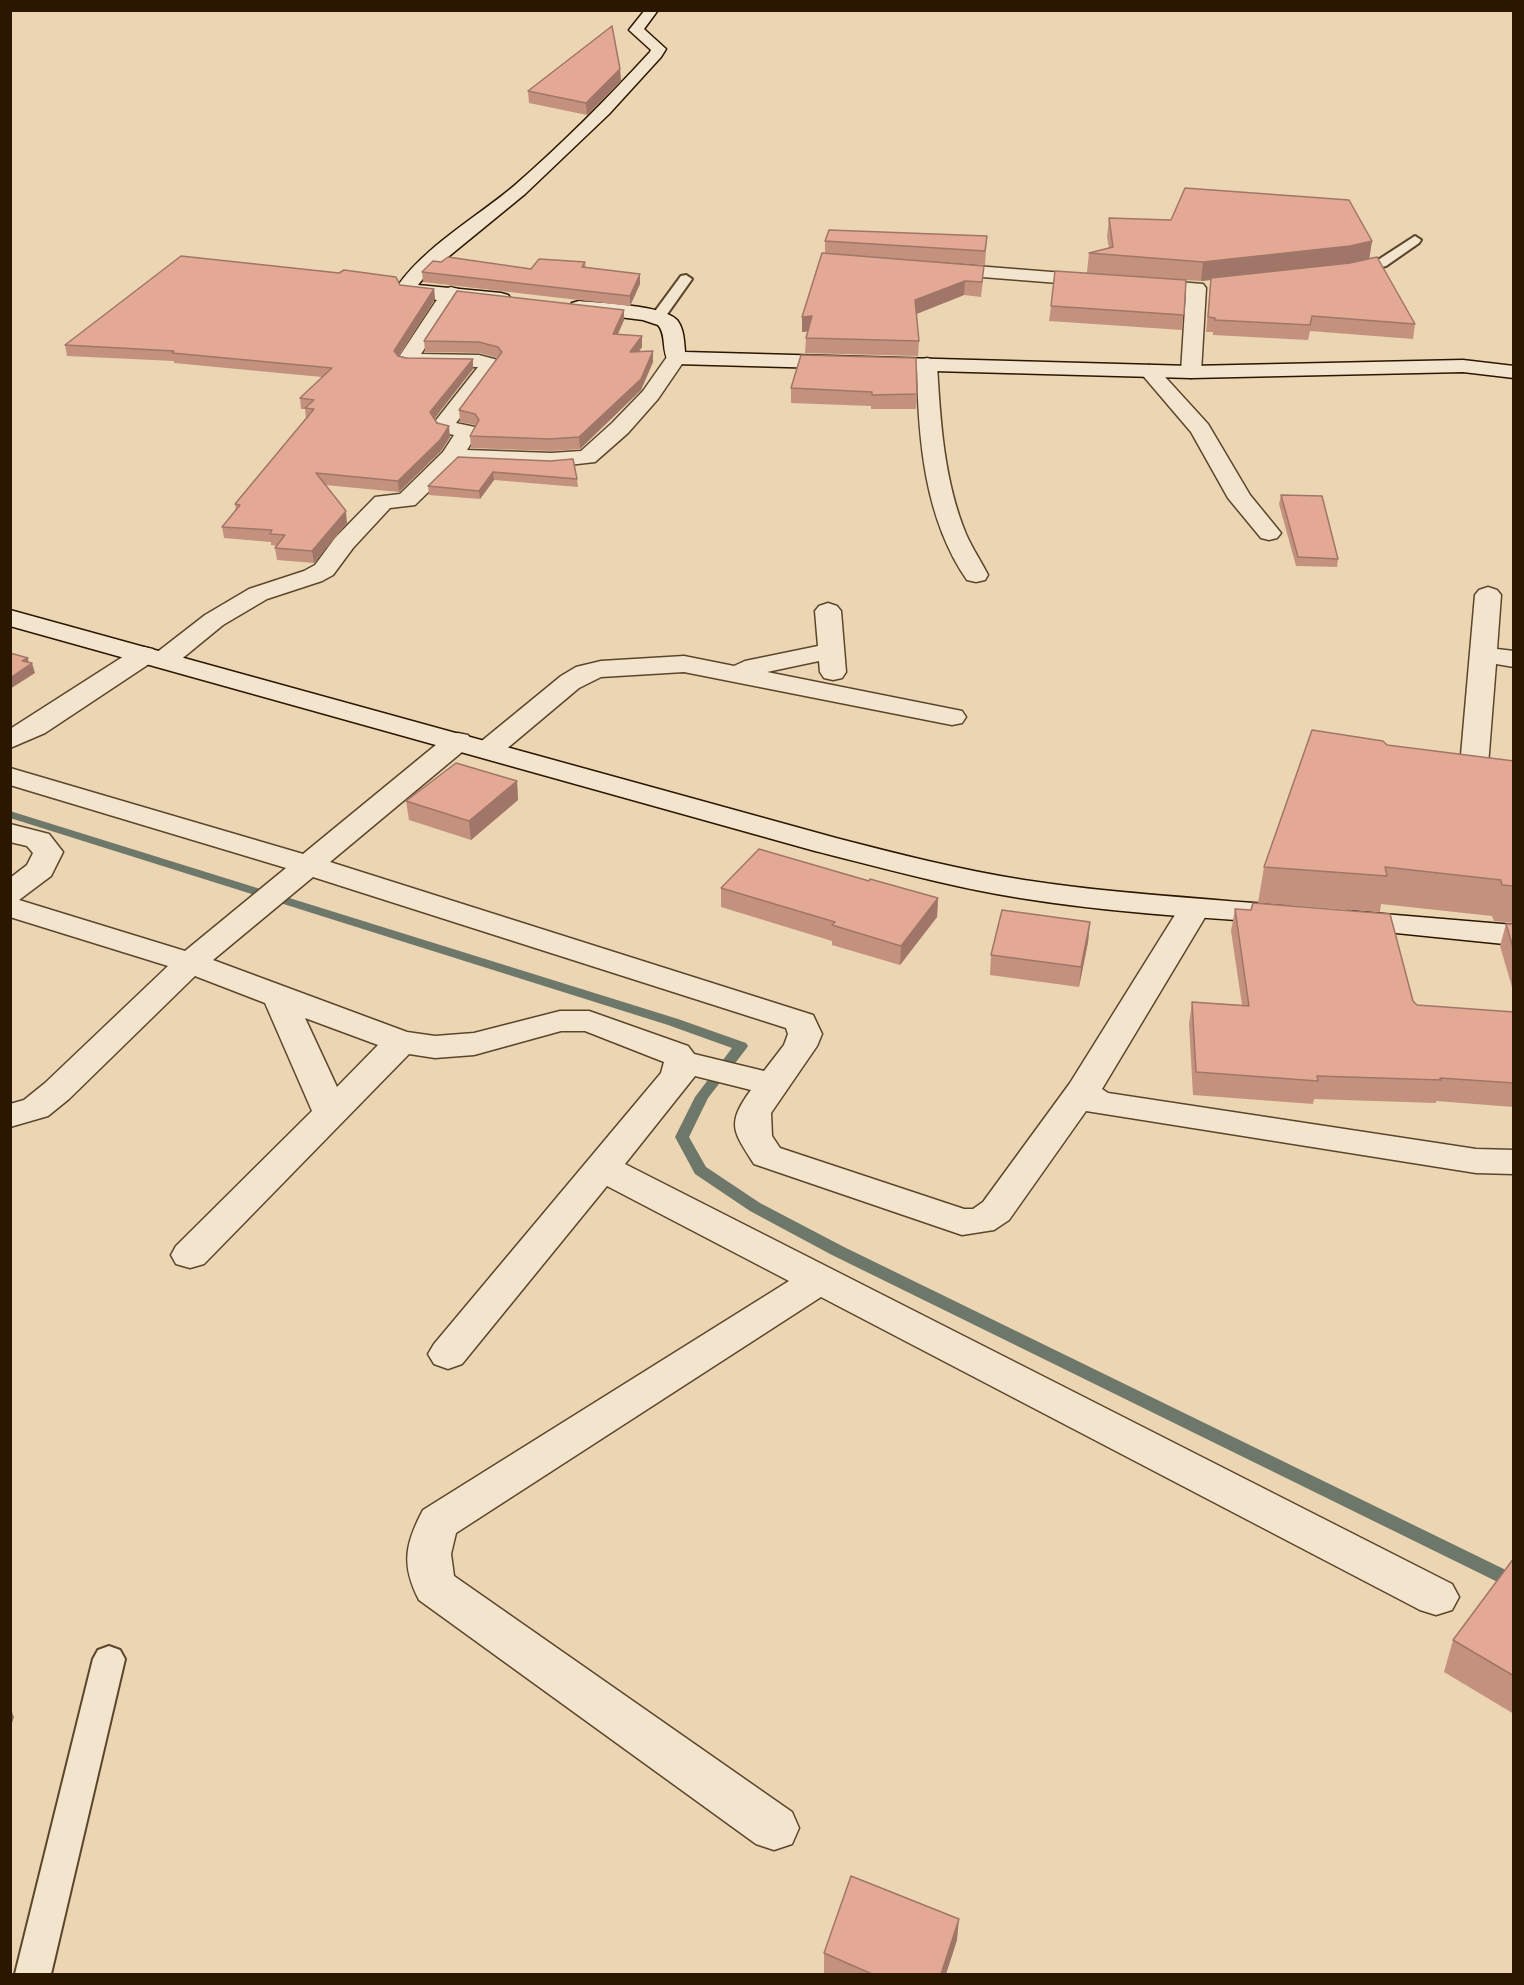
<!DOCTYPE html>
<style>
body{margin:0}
#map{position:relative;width:1524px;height:1985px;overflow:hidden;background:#ecd5b2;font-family:"IM FELL Double Pica",serif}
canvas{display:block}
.frame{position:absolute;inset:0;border:12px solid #2b1700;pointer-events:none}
</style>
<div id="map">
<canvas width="1524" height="1985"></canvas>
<div class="frame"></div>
</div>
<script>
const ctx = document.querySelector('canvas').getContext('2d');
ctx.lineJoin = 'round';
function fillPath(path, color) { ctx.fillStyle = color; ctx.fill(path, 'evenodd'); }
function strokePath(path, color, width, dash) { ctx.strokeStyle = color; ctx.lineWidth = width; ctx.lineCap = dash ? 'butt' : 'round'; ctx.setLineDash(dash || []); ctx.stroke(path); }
fillPath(new Path2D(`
 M10,811L678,1019L746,1043L748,1046L746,1049L708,1098L689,1137L706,1167L760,1203L844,1247L1514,1574V1590L832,1255L750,1211L695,1174L675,1137L695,1097L732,1048L668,1025L10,818Z`), '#6d786a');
const lane = new Path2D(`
 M1415,236L1421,240L1419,243L1386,266L1352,274L1346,270L1348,267L1378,260Z
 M686,275L692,279L663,320H653L651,317L653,314L681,276Z
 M109,1646L120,1650L125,1659L51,1974H15L93,1659L98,1650Z`);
const street = new Path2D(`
 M938,263L1203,284L1206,288L1201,372L1198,376L1191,378L1184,376L1181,372L1186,293L931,273L929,269L931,265Z
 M451,287L458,289L461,293L421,354L479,355L498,360L501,364L456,423L475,427L478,432L467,450L551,453L581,451L612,423L643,391L669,354H683L686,358L658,399L628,433L595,462L551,467L458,463L415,505L390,508L353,548L333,575L322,581L267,599L223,625L173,666L164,668L155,666L152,662L45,733L10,748V729L135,649L144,647L153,649L156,653L205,615L249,589L304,571L315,565L335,538L375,497L400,494L443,452L454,435L440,432L433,424L478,367L407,366L400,364L397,360L444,289Z
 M927,358L934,360L937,364C940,420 944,481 966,534C972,548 981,561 988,575L985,580L976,582L967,580C924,518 918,437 917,364L920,360Z
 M1149,365L1156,367L1208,424L1250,495L1281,533L1277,538L1269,540L1261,538L1228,498L1191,432L1139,371L1142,367Z
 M1488,587L1497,590L1501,595L1497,649L1514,651V667L1496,664L1487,778L1483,784L1473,787L1463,784L1459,778L1475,595L1479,590Z
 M828,603L837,606L841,611L846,672L842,678L833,680L824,678L820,672L819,661L767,672L962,711L966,717L962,723L952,725L684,672L601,677L579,688L498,756L488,758L478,756L474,750L478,744L561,676L576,667L601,661L684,656L734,666L745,661L818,646L815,611L819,606Z
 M458,733L468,735L472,741L468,747L330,862L813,1015L822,1034L817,1046L771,1113L772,1136L780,1148L964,1209H973L983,1202L1070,1083L1183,902L1194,900L1205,902L1210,909L1102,1089L1108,1093L1476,1149L1514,1150V1174L1476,1173L1086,1111L1009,1220L994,1230L962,1235L754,1164C733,1131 726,1124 751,1090L695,1076L625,1164L1452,1584L1459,1597L1452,1610L1436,1615L1420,1610L821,1297L456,1533L451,1554L454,1576L792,1812L799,1828L792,1844L774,1850L756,1844L419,1600C401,1565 405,1544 423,1510L789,1281L607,1186L462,1364L448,1369L434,1364L428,1354L434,1344L661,1073L664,1062L585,1031H561L474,1055L435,1058L409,1054L204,1264L190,1268L176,1264L171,1255L176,1246L312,1111L265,1003L195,976L69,1099L48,1116L10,1127V1104L24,1100L45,1083L168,966L10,917V878L27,865L33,853L27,846L10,842V824L49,834L63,852L51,876L19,900L185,951L286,868L10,785V768L303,854L448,735ZM313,877L786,1028L788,1034L784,1045L764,1071L694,1054L688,1046L589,1011H560L474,1033L435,1036L407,1032L213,960ZM305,1018L378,1045L337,1087Z`);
const secondary = new Path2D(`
 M645,10H658L644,29L666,49L661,57L609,114L525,194L426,275L418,285L501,293L508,295L511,299L508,303L501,305C481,303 407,302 397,287C423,248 477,217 514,186C562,144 607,99 650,52L651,50L629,30Z
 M579,301C600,303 663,305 677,320C684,329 684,341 685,352L1191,366L1463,360L1514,366V378L1463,372L1191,378L676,364L669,362C661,351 667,335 658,325L643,320L572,311L569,307L572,303Z
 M10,610L836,838C898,854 960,870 1024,880C1108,893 1194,898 1279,905L1290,907L1295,914L1290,921L1279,923C1193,917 1106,912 1020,898C951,887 883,868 815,851L10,626Z
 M1348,911L1514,925V945L1337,927L1332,920L1337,913Z`);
strokePath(lane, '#5b462c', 4);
strokePath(street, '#5b462c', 3);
strokePath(secondary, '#2b1700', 3);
fillPath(lane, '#f3e4cd');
fillPath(street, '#f3e4cd');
fillPath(secondary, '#f3e4cd');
fillPath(new Path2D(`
 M620,69L621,81L587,115L529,103L528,91Z
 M1109,218L1372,241L1369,259L1415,324L1413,339L1310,331L1308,340L1213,335V332H1206L1211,280L1201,281L1186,280L1182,330L1049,321L1051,306L1087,272L1089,253L1109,248L1107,237Z
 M987,236L985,265L942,262L983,280L981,297L964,295L916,314L919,341L918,356L805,353L806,338L808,331L802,332V317L825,254V241Z
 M441,262L531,269L585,262L586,267L640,274V284L630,306L423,282L422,272Z
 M339,273L400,285L434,289L435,299L399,356L473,369L434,418L450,437L441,451L399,492L325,485L347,523L314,563L277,560L275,548L277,546L271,545V542L224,538L222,527L236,510L235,504L306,419L305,409H301L300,398L322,377L174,363V361L67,356L65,345Z
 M624,310V320L618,334L642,347L639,351L653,362L641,390L580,449L551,451L471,448L470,436L476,425L460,422L459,410L498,358L480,353L425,352L424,341Z
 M791,388L917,394L916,409H871V406L791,403Z
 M458,457L577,479L578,487L494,480L480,499L429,495L428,486Z
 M1281,495L1338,559L1337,567L1296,566L1279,504Z
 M1387,745L1514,761V923L1494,921L1492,916L1381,904L1380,912L1258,903L1264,867Z
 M517,781L518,800L471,840L409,820L406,801Z
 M869,881L938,898L937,917L900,965L832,945V941L721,907V888Z
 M1235,909L1413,1001L1417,1005L1514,1012V1107L1436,1101V1103L1314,1099L1313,1104L1193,1095L1189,1024L1192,1002L1242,1005L1231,931Z
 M1090,922L1088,942L1079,987L990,975L991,955Z
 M1506,924H1514V994L1500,946Z
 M1514,1558V1714L1444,1672L1453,1640Z
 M957,1940L946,1974H824V1953Z`), '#c4917f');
fillPath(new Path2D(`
 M620,69L621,81L587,115L586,103Z
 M1372,241L1369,260L1347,265L1201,281L1203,262Z
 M640,274V284L630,306V296Z
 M965,281L964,295L914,315L915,300Z
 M434,289L435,299L395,361L394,351Z
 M624,310V320L613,345V334Z
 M812,316V331L802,332V317Z
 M642,336V347L631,363L630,352Z
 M653,351V362L641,390L580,449L579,437Z
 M473,359V369L431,423L430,412Z
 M449,426L450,437L441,451L399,492L398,481Z
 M493,472L494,480L480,499L479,491Z
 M346,511L347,523L314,563L312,551Z
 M28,658L29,666L32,663L35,673L10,689V678L22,661Z
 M517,781L518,800L471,840L469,821Z
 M938,898L937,917L900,965L901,946Z
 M1090,922L1088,942L1079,987L1081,967Z
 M10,1707L14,1717L10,1729Z
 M959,1919L957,1940L946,1974H941Z`), '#a07668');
const building = new Path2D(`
 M612,26L620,69L586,103L528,91Z
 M1185,188L1349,200L1372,241L1350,246L1203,262L1089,253L1113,247L1109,218L1171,220Z
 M829,230L987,236L985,251L825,241Z
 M822,253L984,266L982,282L965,281L915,300L919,341L806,338L812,316L802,317Z
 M181,256L339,273L344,270L396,277L400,285L434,289L394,351L398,356L406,358L473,359L430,412L437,423L449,426L440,440L398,481L316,473L346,511L312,551L275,548L285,535L270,534L272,530L222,527L240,505L235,504L314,409L305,408L314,400L300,398L332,368L172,353L174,351L65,345Z
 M448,257L531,269L539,259L585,262L582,267L640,274L630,296L422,272L433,261L441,262Z
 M1377,257L1415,324L1312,316L1310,325L1215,320V318L1208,317L1211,278L1350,263Z
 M1055,271L1186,280L1184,315L1051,306Z
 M457,291L624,310L613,334L642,336L630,352L653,351L641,379L579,437L550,439L470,436L479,420L475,414L459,410L502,352L498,347L479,342L424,341Z
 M801,355L916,358L917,394L872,395V392L791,388Z
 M458,457L550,461L573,459L577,479L493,472L479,491L428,486Z
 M1281,495L1322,496L1338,559L1298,557Z
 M10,653L28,658L22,661L32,663L10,678Z
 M1312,730L1383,741L1387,745L1514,761V886L1502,885L1501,880L1385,867L1387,876L1264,867Z
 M456,763L517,781L469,821L406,801Z
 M759,849L869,881L870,879L938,898L901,946L832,925L835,922L721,888Z
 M1253,903L1390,914L1413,1001L1417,1005L1514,1012V1083L1440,1078L1441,1080L1317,1076L1318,1081L1196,1072L1192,1002L1249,1006L1235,909L1251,910Z
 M1002,910L1090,922L1081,967L991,955Z
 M1506,924H1514V951Z
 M1514,1558V1676L1453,1640Z
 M851,1876L959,1919L941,1974H872L824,1953Z`);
fillPath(building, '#e4a994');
strokePath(building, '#a07668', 1.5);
</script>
